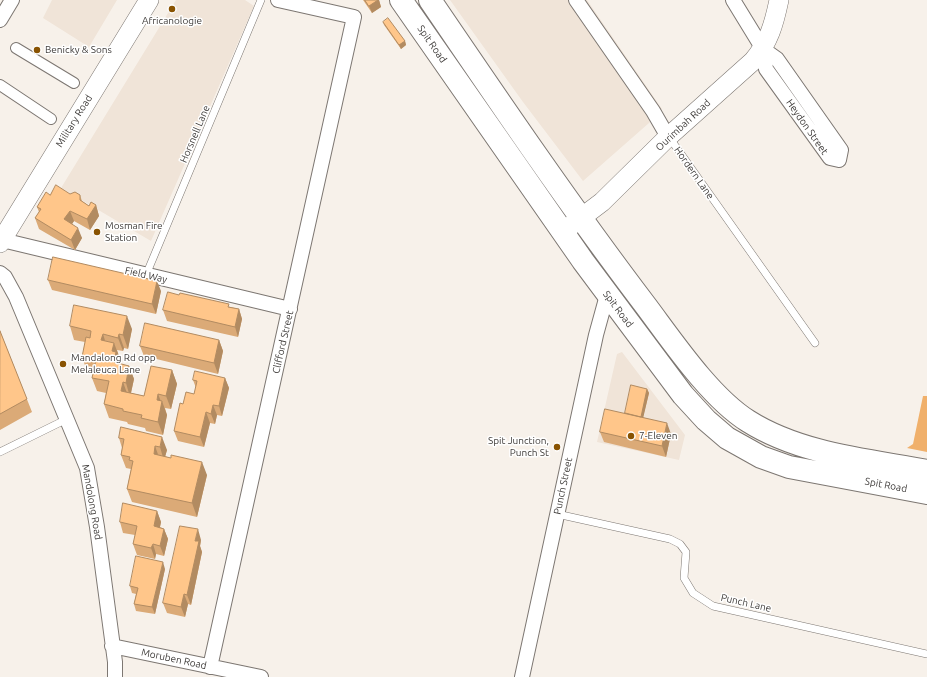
<!DOCTYPE html>
<style>
body{margin:0}
canvas{display:block;background:#f7f1ea}
</style>
<canvas width="927" height="677"></canvas>
<script>
const ctx = document.querySelector('canvas').getContext('2d');
ctx.lineJoin = 'round';
function fillPath(path, color) { ctx.fillStyle = color; ctx.fill(path, 'evenodd'); }
function strokePath(path, color, width, dash) { ctx.strokeStyle = color; ctx.lineWidth = width; ctx.lineCap = dash ? 'butt' : 'round'; ctx.setLineDash(dash || []); ctx.stroke(path); }
function drawText(font, color, halo, rows, align = 'center') {
  ctx.font = font + ' Ubuntu,sans-serif'; ctx.lineWidth = 3; ctx.setLineDash([]); ctx.textBaseline = 'middle'; ctx.strokeStyle = halo; ctx.fillStyle = color; for (const [text, x, y, turn = 0] of rows) {
    ctx.save(); ctx.translate(x, y); ctx.rotate((+turn || 0) * Math.PI / 180); ctx.textAlign = isNaN(turn) ? turn : align; if (halo) ctx.strokeText(text, 0, 0); ctx.fillText(text, 0, 0); ctx.restore();
  }
}
fillPath(new Path2D(`
 M52,0H117L89,47L43,18Z
 M176,0H245L254,6L151,241L61,188Z
 M450,0H587L662,109L649,123L583,181L523,102Z
 M622,352L685,435L679,460L597,442L617,354Z`), '#f0e4d8');
fillPath(new Path2D(`
 M923,396H927V452L907,448L913,444Z`), '#f0b06b');
const service = new Path2D(`
 M669,137L815,343
 M146,275L261,0
 M0,452L67,419
 M557,514L670,539L680,544L686,552L684,578L693,593L713,606L927,654`);
const pedestrian = new Path2D(`
 M16,48L74,83
 M0,85L51,119`);
const minor = new Path2D(`
 M576,0L653,111L668,137
 M733,0L763,49L766,69L830,158L839,160L841,150L777,59L763,49
 M0,20L12,0
 M2,240L290,309
 M0,273L5,277L16,297L87,468L97,527L115,662V677
 M112,646L261,677
 M210,667L354,17L278,0
 M522,677L596,335L607,295`);
const secondary = new Path2D(`
 M569,227L602,202L668,137L753,61C769,42 774,24 779,0
 M0,243L149,0`);
const trunk = new Path2D(`
 M401,0L583,261L683,395L706,420L727,438L761,457L789,467L927,493
 M430,0C500,103 570,206 646,306C673,342 710,397 748,421C800,454 868,460 927,471`);
strokePath(service, '#7d7772', 8);
strokePath(pedestrian, '#7d7772', 12);
strokePath(minor, '#7d7772', 16);
strokePath(secondary, '#7d7772', 20);
strokePath(trunk, '#7d7772', 24);
strokePath(service, '#fff', 7);
strokePath(pedestrian, '#fff', 10);
strokePath(minor, '#fff', 14);
strokePath(secondary, '#fff', 19);
strokePath(trunk, '#fff', 22);
fillPath(new Path2D(`
 M363,0H379L381,7L372,13Z
 M383,22L405,41L406,45L401,49L384,25Z
 M70,194L80,195L82,201L89,206L96,205L99,216L90,230L74,221L72,224L82,238L75,250L39,229L35,218L39,212L37,207L50,195Z
 M48,280L161,291L156,314L52,290Z
 M179,295L239,309L242,319L238,337L167,321L163,310Z
 M70,326L132,329L128,349L124,348L123,351L117,350L119,356L118,359L120,364L129,366L134,379L131,393L144,396L172,370L177,384L171,409L165,408L167,415L163,435L146,431L145,428L128,424L127,422L109,418L104,404L106,393L97,391L92,378L93,372L87,371L82,357L85,342L74,340Z
 M0,331L32,412L0,430Z
 M219,340L223,351L218,374L144,356L140,346Z
 M225,378L229,388L222,416L217,415L215,424L210,423L204,447L178,441L174,431L183,404L194,394L196,388L193,380Z
 M647,389L649,393L643,417L671,434L666,457L604,442L600,432L625,413Z
 M121,427L167,450L165,456L207,475L197,517L132,502L127,489L131,469L126,468L121,455L122,448L119,438Z
 M157,511L161,522L160,527L164,529L168,539L164,556L156,554L155,559L137,555L133,544L135,535L123,533L120,522Z
 M201,540L200,546L202,552L191,605L188,604L185,617L167,613L163,603Z
 M165,569L155,614L136,611L134,604L136,594L132,593L130,586Z`), '#dbaa77');
fillPath(new Path2D(`
 M378,0H379L381,7L372,13L369,6Z
 M405,41L406,45L401,49L399,45Z
 M96,205L99,216L90,230L87,219Z
 M70,211L74,221L68,230L64,219Z
 M78,228L82,238L75,250L71,240Z
 M157,281L161,291L156,314L152,304Z
 M239,309L242,319L238,337L235,327Z
 M127,316L132,329L128,349L123,335Z
 M103,334L107,347L101,340Z
 M119,334L124,348L123,351L118,338Z
 M219,340L223,351L218,374L214,363Z
 M114,343L119,356L118,359L121,366L114,362L112,351Z
 M129,366L134,379L130,397L126,383Z
 M172,370L177,384L171,409L166,396Z
 M225,378L229,388L222,416L219,406Z
 M123,382L128,396L121,391Z
 M647,389L649,393L641,427L639,423Z
 M158,394L162,404V401L167,415L163,435L158,422L157,400Z
 M213,405L217,415L215,424L211,414Z
 M206,412L210,423L204,447L200,437Z
 M667,423L671,434L666,457L662,446Z
 M162,437L167,450L164,461L160,447Z
 M155,446L160,460L154,454Z
 M202,462L207,475L197,517L192,503Z
 M157,511L161,522L158,536L154,526Z
 M164,529L168,539L164,556L160,546Z
 M198,529L201,540L200,546L202,552L191,605L187,595L195,541Z
 M153,544L156,554L155,559L151,548Z
 M163,562L165,569L155,614L152,607Z
 M184,594L188,604L185,617L181,607Z`), '#b28b61');
const building = new Path2D(`
 M365,0H378L369,6Z
 M388,18L405,41L399,45L383,22Z
 M56,185L70,194L75,192L80,195V200L89,206L91,202L96,205L87,219L70,211L64,219L78,228L71,240L35,218L41,209L37,207L46,192L50,195Z
 M53,257L157,281L152,304L48,280Z
 M168,292L179,295L180,293L229,304L228,307L239,309L235,327L163,310Z
 M74,305L127,316L123,335L119,334L118,338L103,334L101,340L114,343L112,351L116,352L114,362L129,366L126,383L123,382L121,391L144,396L151,366L172,370L166,396L158,394L157,400L162,401L158,422L141,418L142,415L123,411V409L104,404L109,381L92,378L96,360L82,357L86,337L90,338L91,331L70,326Z
 M145,323L219,340L214,363L140,346Z
 M0,331L27,399L0,414Z
 M195,371L225,378L219,406L213,405L211,414L206,412L200,437L174,431L180,403L183,404L186,392L194,394L197,381L193,380Z
 M631,385L647,389L641,417L625,413Z
 M605,409L667,423L662,446L600,432Z
 M121,427L162,437L160,447L155,446L154,454L171,458V455L202,462L192,503L127,489L133,461L129,460L130,457L121,455L124,439L119,438Z
 M123,503L157,511L154,526L164,529L160,546L153,544L151,548L133,544L137,526L120,522Z
 M180,526L198,529L195,541H199L187,595L184,594L181,607L163,603Z
 M136,556L163,562L152,607L134,604L138,588L130,586Z`);
fillPath(building, '#ffc68a');
strokePath(building, '#b28b61', 1);
for (const [x, y, r, color] of [
 [172,9,4,"#895302"],
 [37,50,4,"#895302"],
 [97,232,4,"#895302"],
 [63,364,4,"#895302"],
 [631,436,4,"#895302"],
 [557,447,4,"#895302"]
]) { const dot = new Path2D(); dot.arc(x, y, r, 0, 2 * Math.PI); ctx.fillStyle = color; ctx.fill(dot); strokePath(dot, '#fff', 1.5); }
drawText('10px', '#3e3b39', '#fff', [
 ["Africanologie",172,21,"center"],
 ["Benicky & Sons",45,50],
 ["Mosman Fire",105,226],
 ["Station",105,238],
 ["Mandalong Rd opp",71,358],
 ["Melaleuca Lane",71,370],
 ["7-Eleven",639,436],
 ["Spit Junction,",549,441,"right"],
 ["Punch St",549,453,"right"]
], 'left');
drawText('10px', '#3e3b39', '#fff', [
 ["Spit Road",432,44,55],
 ["Military Road",74,121,-58],
 ["Ourimbah Road",683,125,-43],
 ["Heydon Street",807,127,55],
 ["Horsnell Lane",195,134,-67],
 ["Hordern Lane",694,173,55],
 ["Field Way",146,275,13],
 ["Spit Road",618,309,53],
 ["Clifford Street",283,342,-77],
 ["Spit Road",886,485,11],
 ["Punch Street",563,486,-78],
 ["Mandolong Road",92,502,80],
 ["Punch Lane",746,603,13],
 ["Moruben Road",174,659,12]
]);
</script>
